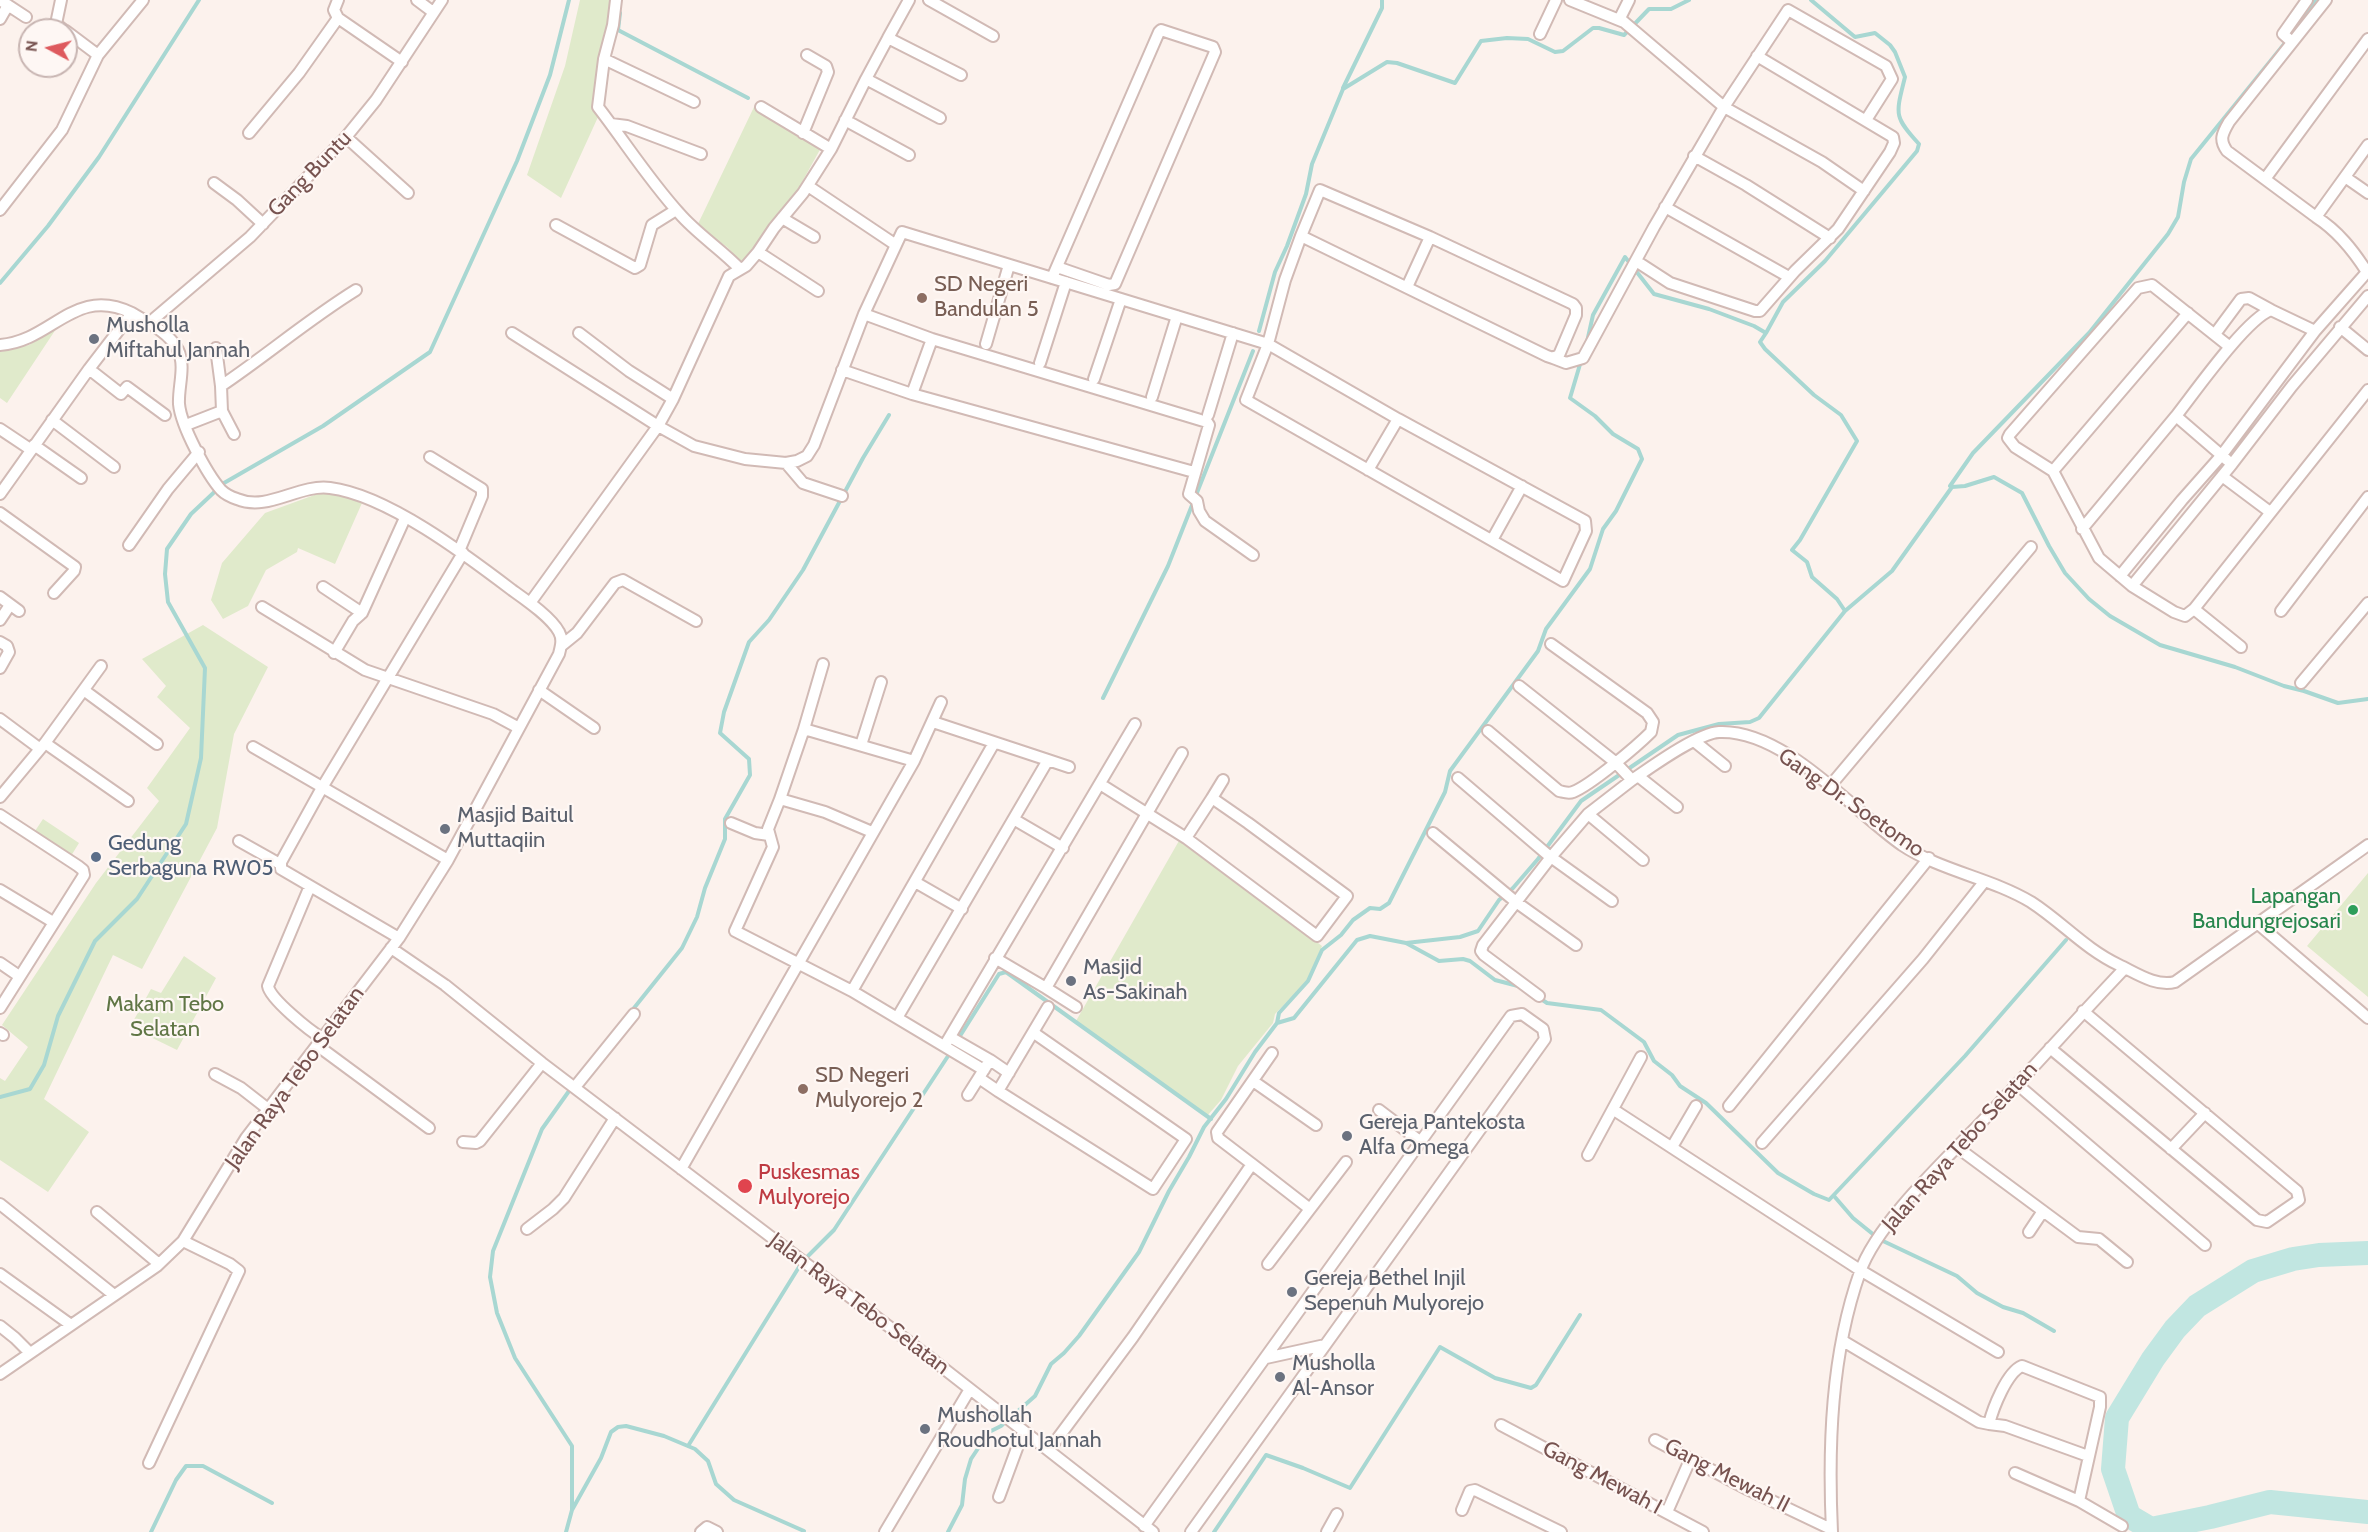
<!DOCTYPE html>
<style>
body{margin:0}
#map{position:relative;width:2368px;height:1532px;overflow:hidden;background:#fcf2ed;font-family:Cabin,sans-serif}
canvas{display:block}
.north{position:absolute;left:18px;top:18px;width:60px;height:60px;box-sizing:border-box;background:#fef7f4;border:2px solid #c8b5b2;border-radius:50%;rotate:277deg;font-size:16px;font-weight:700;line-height:24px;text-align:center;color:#775350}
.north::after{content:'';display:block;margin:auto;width:21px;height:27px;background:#de5a5e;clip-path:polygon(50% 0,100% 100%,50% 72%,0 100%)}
</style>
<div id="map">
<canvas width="2368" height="1532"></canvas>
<div class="north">N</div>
</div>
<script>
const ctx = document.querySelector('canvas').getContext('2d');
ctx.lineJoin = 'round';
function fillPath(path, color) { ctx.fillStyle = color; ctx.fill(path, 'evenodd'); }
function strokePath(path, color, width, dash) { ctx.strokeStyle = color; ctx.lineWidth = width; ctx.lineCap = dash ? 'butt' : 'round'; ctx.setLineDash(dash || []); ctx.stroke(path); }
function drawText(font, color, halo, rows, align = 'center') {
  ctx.font = font + ' Cabin,sans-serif'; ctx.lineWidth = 4.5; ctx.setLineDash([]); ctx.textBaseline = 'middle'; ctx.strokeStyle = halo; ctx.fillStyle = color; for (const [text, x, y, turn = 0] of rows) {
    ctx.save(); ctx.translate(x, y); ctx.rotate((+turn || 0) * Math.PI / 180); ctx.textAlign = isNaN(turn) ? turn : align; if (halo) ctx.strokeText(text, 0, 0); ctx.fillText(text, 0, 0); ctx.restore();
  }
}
fillPath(new Path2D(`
 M580,0H613L593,109L598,117L561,198L527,175L565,66Z
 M754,107L822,146L796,193L782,208L749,261L742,263L727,247L697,226Z
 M56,329L7,403L0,398V352L29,345Z
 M320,493L339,495L362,503L335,564L298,548L297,552L266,570L248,606L223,619L211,600L222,563L265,513Z
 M203,625L268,667L234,734L217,828L142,969L113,955L44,1099L89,1132L48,1192L0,1160V1078L5,1081L28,1047L2,1025L96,883L159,801L147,788L190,728L157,697L166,686L142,659Z
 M43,819L79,843L71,856L35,831Z
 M1180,839L1322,946L1307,981L1275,1014L1273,1023L1238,1066L1221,1100L1207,1116L1076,1021Z
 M2368,873V997L2307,946Z
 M184,956L216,978L177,1050L130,1027L151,989L161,993Z`), '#e0eacb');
strokePath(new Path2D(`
 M620,13L618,30L748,98
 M1343,88L1382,8V0
 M0,283L48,226L99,157L199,0
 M1259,331L1275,272L1287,246L1306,194L1312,164L1343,89L1387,62L1397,63L1455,83L1481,41L1507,38L1528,39L1555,52L1563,51L1593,28H1599L1624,35L1649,9H1671L1689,0
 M1766,333L1760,342L1765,349L1814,395L1841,415L1857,441L1800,540L1792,550L1807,562L1812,577L1837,599L1845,611
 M1587,342L1593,315L1625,257L1654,294L1709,309L1754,326L1766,333L1783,302L1825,261L1917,151L1919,144C1893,116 1896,114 1905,77L1895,52L1890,45L1875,33L1855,37L1811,0
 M1950,486L1973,453L2089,333L2168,234L2178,217L2184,182L2191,159L2285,43L2315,0
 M1103,698L1168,566L1253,351
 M1406,943L1460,937L1478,931L1499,900L1513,888L1538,859L1581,801L1678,735L1719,724L1750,722L1759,718L1845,611L1892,571L1952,487L1965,486L1994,477L2022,493L2049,546L2065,573L2089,599L2110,616L2160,645L2235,667L2284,686L2304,691L2338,703L2368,699
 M1538,997L1547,1003L1601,1010L1644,1042L1654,1061L1672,1075L1680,1086L1706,1103L1778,1173L1814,1194L1829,1200L1965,1056L2066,940
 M630,1013L682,948L697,917L705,888L725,839V819L750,775L749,759L720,733L724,712L749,642L769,620L803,570L863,458L889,415
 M1277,1023L1294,1018L1357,940L1370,936L1406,943L1439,961L1463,959L1470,961L1495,980L1518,986
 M960,1036L999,974L1006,972L1211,1119
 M569,1091L542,1129L534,1149L493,1251L490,1277L497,1313L515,1358L572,1446V1510
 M0,1097L30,1089L44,1065L58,1016L95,941L137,899L186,824L201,758L205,668L168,602L165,574L167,549L191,514L224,483L323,426L430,352L517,161L550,75L569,0
 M1834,1196L1853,1218L1874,1235
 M1883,1241L1957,1276L1977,1293L2003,1307L2023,1313L2054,1331
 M807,1257L834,1230L950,1053
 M688,1446L799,1267
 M151,1532L176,1480L186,1466H203L272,1503
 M566,1532L572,1510L601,1458L611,1432L618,1427L626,1426L664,1436L695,1449L708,1461L716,1484L734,1500L804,1531
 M948,1532L962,1505L965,1479L971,1459L989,1432L1001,1426L1035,1396L1051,1364L1064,1353L1079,1336L1139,1252L1169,1191L1189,1157L1204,1127L1226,1099L1255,1052L1277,1023L1279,1013L1308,981L1322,950L1341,935L1353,920L1370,908L1380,909L1389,903L1445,792L1450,771L1538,651L1546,629L1590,569L1603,529L1616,511L1642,459L1638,449L1613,434L1595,416L1570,398L1581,361
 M1214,1532L1266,1455L1303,1468L1350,1488L1440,1347L1495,1378L1531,1388L1536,1385L1580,1315`), '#a8d7d2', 4);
strokePath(new Path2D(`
 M2368,1253L2319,1255L2293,1259L2253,1271L2197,1306L2175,1329L2153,1359L2117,1418L2113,1469L2129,1516L2151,1529L2210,1517L2270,1502L2368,1512`), '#c1e6e1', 24);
const minor = new Path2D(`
 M0,0L26,17
 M61,0L56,24L64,30
 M338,0L334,10L338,18L402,62
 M417,0L433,12
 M616,0L613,25L604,59L598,107C625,142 649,180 679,213C697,234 721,249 740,269
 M929,0L993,36
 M0,19L8,5
 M1619,20L1629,0
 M66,31L98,55
 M1540,34L1556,0
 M888,38L909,0
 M2292,42L2283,34L2307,0
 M604,59L694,102
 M866,79L888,38L961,75
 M845,120L909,155
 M611,124L627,126L701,154
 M249,133L299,73L338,18
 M803,133L828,72L826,66L807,55
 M346,137L408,193
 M831,149L866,79L940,118
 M1694,156L1746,185L1830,238
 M2345,177L2368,193
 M2265,179L2368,39
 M214,183L237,200L263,224
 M808,186L896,245
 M1864,191L1822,162L1724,107L1788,10L1886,66L1892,79L1866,120
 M1665,207L1789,277
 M0,210L62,130L98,55L143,0
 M2316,217L2227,151C2219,140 2222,134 2229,122L2326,0
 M782,218L814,237
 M556,225L635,268L640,265L652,225L676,210
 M758,252L818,291
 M1636,261L1670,283L1755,311H1760L1795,271L1838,229L1890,152L1894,143L1893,137L1757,56
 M2367,272C2353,250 2338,231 2316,217L2368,145
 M1052,278L1159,32L1161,30L1213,47L1215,52L1115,284L1109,285L1057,267
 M1407,287L1430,237
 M2188,313L2053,471L2099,558L2132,586L2174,612L2185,616L2194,609L2368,390
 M864,314L932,339L1207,422L1209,425L1189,494L1197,501L1199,511L1205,521L1253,555
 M149,323L250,237L346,137L376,100L442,0
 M2340,327L2368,350
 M512,333L658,426L694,446L745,459L786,463L797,461L807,456L814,445L864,314L902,232L1268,344L1398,419L1585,521L1586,531L1563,581L1246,400L1268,344L1285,280L1301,236L1547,356L1553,358L1559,355L1576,315V308L1573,304L1430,237L1320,190L1301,236
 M579,333L629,371L673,399
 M2215,334L2241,299L2249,298L2271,310
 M986,344L1009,265
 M0,345C53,341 74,285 132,313
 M216,348L221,386
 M1553,358L1566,363L1583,358L1654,227L1724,107L1624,22L1570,0
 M1040,363L1066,282
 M89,369L121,394L127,387L165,415
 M842,370L912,394L1194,472
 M1094,379L1121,299
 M912,394L932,339
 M1152,397L1177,316
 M222,411L234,434
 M1208,415L1233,333
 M52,420L114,467
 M186,425L222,411L221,386C267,355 309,319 356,290
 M0,429L30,449
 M34,445L81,478
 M430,457L482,489V496L459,551
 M2227,460L2176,416C2195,392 2246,319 2271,310L2315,331
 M786,463L803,483L842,496
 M1368,470L1398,419
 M2053,471L2015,447L2008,438L2010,434L2138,288L2152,285L2230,347
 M2222,476L2270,512
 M0,494L89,369L132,313C147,322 170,333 178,350C186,366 178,387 179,404C181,426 207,474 221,490C225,494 231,497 237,499C268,512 298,484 330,488C387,495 466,555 512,590C526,600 551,617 559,632C563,639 561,646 559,654L448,860L399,938L246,1138L183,1241L157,1266L0,1374
 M0,513L75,567L74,571L54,593
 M2082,529L2176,416
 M1492,540L1522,486
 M129,545L168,489L199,452
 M2120,576L2182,500L2221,456L2315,331L2368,271
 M2132,586L2232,464L2292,386L2368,296
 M323,587L362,613L405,518
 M0,597L19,611
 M530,603L658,426L673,399L729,276L746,266L758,252L774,228L803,193L831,149L761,107
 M262,607L365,670L493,714L519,728
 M2194,609L2241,647
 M2281,611L2368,497
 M0,620L10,605
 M0,642L7,646L9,652L0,668
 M561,646L577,633L615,583L623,580L696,621
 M334,653L353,621L362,613
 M2301,683L2368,603
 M1519,686L1615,762L1632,780C1651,767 1698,733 1719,732C1784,729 1852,810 1902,845C1941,871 1991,878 2031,902C2062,922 2085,949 2119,965C2136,973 2156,987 2175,982L2368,845
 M539,690L594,728
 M85,691L157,744
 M0,719L39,748
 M804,729L914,761
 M1488,731L1559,791C1564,792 1568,794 1573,792C1591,785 1637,746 1651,732L1653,722L1647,713L1551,644
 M1694,741L1725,766
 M45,743L128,801
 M861,745L881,682
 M253,747L448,860
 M1048,760L1069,767
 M1638,776L1677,807
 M1458,778L1548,855L1612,901
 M1100,784L1186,838L1317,936L1347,896L1248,823L1212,798L1186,838
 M1830,786L2031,547
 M0,797L45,743L101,666
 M1212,798L1223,780
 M780,799L804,729L823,664
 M1588,814L1643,860
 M0,815L78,866L83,870L84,875L0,1008
 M1015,820L1063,848
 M731,823L755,833L769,835
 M872,832L825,812L780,799L768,829L773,847L735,931L852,991L984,1070
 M1433,833L1516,902L1576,945
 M239,841L280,864
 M915,882L962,909
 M310,886L268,986C270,999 310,1031 322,1038
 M0,890L53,922
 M2257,923L2368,1018
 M399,938L281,869V862L323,786L463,553
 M391,948L445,985L542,1063L929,1357L1153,1532
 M995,958L1046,988L1182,753
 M0,963L19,976
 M1046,988L1076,1007
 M852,991L994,743
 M1539,996L1484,955L1481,951L1483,945L1551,857L1588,814L1632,780
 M897,1018L1048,760L933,722
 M0,1033L3,1035
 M1034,1033L1186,1139L1153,1189L998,1091L1048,1007
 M950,1037L990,1060
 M945,1045L1135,724
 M318,1046L429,1128
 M2050,1048L2257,1220L2267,1222L2299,1200L2297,1191L2083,1011
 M215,1074L241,1088L268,1109
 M979,1078L998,1091
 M1253,1081L1316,1125
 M2018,1085L2205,1245
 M575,1087L634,1014
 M968,1095L990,1060L1009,1073
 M1729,1106L1929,858
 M1379,1110L1421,1142
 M1614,1110L1860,1270L1998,1352
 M463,1142L476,1143L480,1141L542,1063
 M1762,1143L1923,959L1984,882
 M1672,1147L1696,1106
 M1958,1148L2078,1237L2099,1239L2127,1262
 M2171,1149L2205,1113
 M1588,1155L1641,1057
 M1252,1164L1310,1209L1268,1264
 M681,1169L914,761L941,702
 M0,1204L114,1295
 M1310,1209L1346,1162
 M97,1212L159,1264
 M527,1229L553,1209L564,1198L615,1118
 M2029,1232L2043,1211
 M0,1274L71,1325
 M0,1326L15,1338L30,1353
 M1843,1341L1979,1422L1989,1424C1993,1408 2007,1372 2022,1366L2100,1397V1407L2079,1501L2122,1526
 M1266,1358L1325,1345
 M1989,1424L2005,1426L2088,1456
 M1501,1425L1703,1532
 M1655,1440L1747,1489L1831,1529
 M1049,1450L1133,1337L1252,1164L1218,1138L1217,1132L1272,1053
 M149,1463L239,1271L230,1264L183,1241
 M2015,1473L2079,1501
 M999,1497L1023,1432
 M1462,1510L1470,1491L1475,1490L1561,1532
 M1667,1512L1690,1460
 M1144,1526L1511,1016L1522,1014L1543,1029L1545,1039L1191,1532
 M701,1532L707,1527L717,1532
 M885,1532L970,1389
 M1327,1532L1337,1514
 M1832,1532C1828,1446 1831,1354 1860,1272C1878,1220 1954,1152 1992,1111C2037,1064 2080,1015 2125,968`);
strokePath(minor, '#d1bab5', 14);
strokePath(minor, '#fff', 10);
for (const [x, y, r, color] of [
 [922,298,6,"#8d6e63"],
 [94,339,6,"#6b7280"],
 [445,829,6,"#6b7280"],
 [96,857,6,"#5c6f8a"],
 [2353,910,6,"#2e9e5b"],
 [1071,981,6,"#6b7280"],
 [803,1089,6,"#8d6e63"],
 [1347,1136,6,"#6b7280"],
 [745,1186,8,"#e0444e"],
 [1292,1292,6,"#6b7280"],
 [1280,1377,6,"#6b7280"],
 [925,1429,6,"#6b7280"]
]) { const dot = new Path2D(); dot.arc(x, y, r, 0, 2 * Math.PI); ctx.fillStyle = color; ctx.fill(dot); strokePath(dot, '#fef7f4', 2); }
drawText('22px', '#775350', '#fef7f4', [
 ["Gang Buntu",310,174,-46],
 ["Gang Dr. Soetomo",1851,803,35],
 ["Jalan Raya Tebo Selatan",295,1078,-54],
 ["Jalan Raya Tebo Selatan",1960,1147,-48],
 ["Jalan Raya Tebo Selatan",859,1304,37],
 ["Gang Mewah II",1727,1476,27],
 ["Gang Mewah I",1602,1478,28]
]);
drawText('22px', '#785e54', '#fef7f4', [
 ["SD Negeri",934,285],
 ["Bandulan 5",934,310],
 ["SD Negeri",815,1076],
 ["Mulyorejo 2",815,1101]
], 'left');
drawText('22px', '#5b616d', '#fef7f4', [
 ["Musholla",106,326],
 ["Miftahul Jannah",106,351],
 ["Masjid Baitul",457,816],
 ["Muttaqiin",457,841],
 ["Masjid",1083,968],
 ["As-Sakinah",1083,993],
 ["Gereja Pantekosta",1359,1123],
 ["Alfa Omega",1359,1148],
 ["Gereja Bethel Injil",1304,1279],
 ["Sepenuh Mulyorejo",1304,1304],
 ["Musholla",1292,1364],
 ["Al-Ansor",1292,1389],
 ["Mushollah",937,1416],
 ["Roudhotul Jannah",937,1441]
], 'left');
drawText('22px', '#4e5e75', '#fef7f4', [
 ["Gedung",108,844],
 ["Serbaguna RW05",108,869]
], 'left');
drawText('22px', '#27864d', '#fef7f4', [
 ["Lapangan",2341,897],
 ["Bandungrejosari",2341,922]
], 'right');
drawText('22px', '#607645', '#fef7f4', [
 ["Makam Tebo",165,1005],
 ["Selatan",165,1030]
]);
drawText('22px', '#be3a42', '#fef7f4', [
 ["Puskesmas",758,1173],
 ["Mulyorejo",758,1198]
], 'left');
</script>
